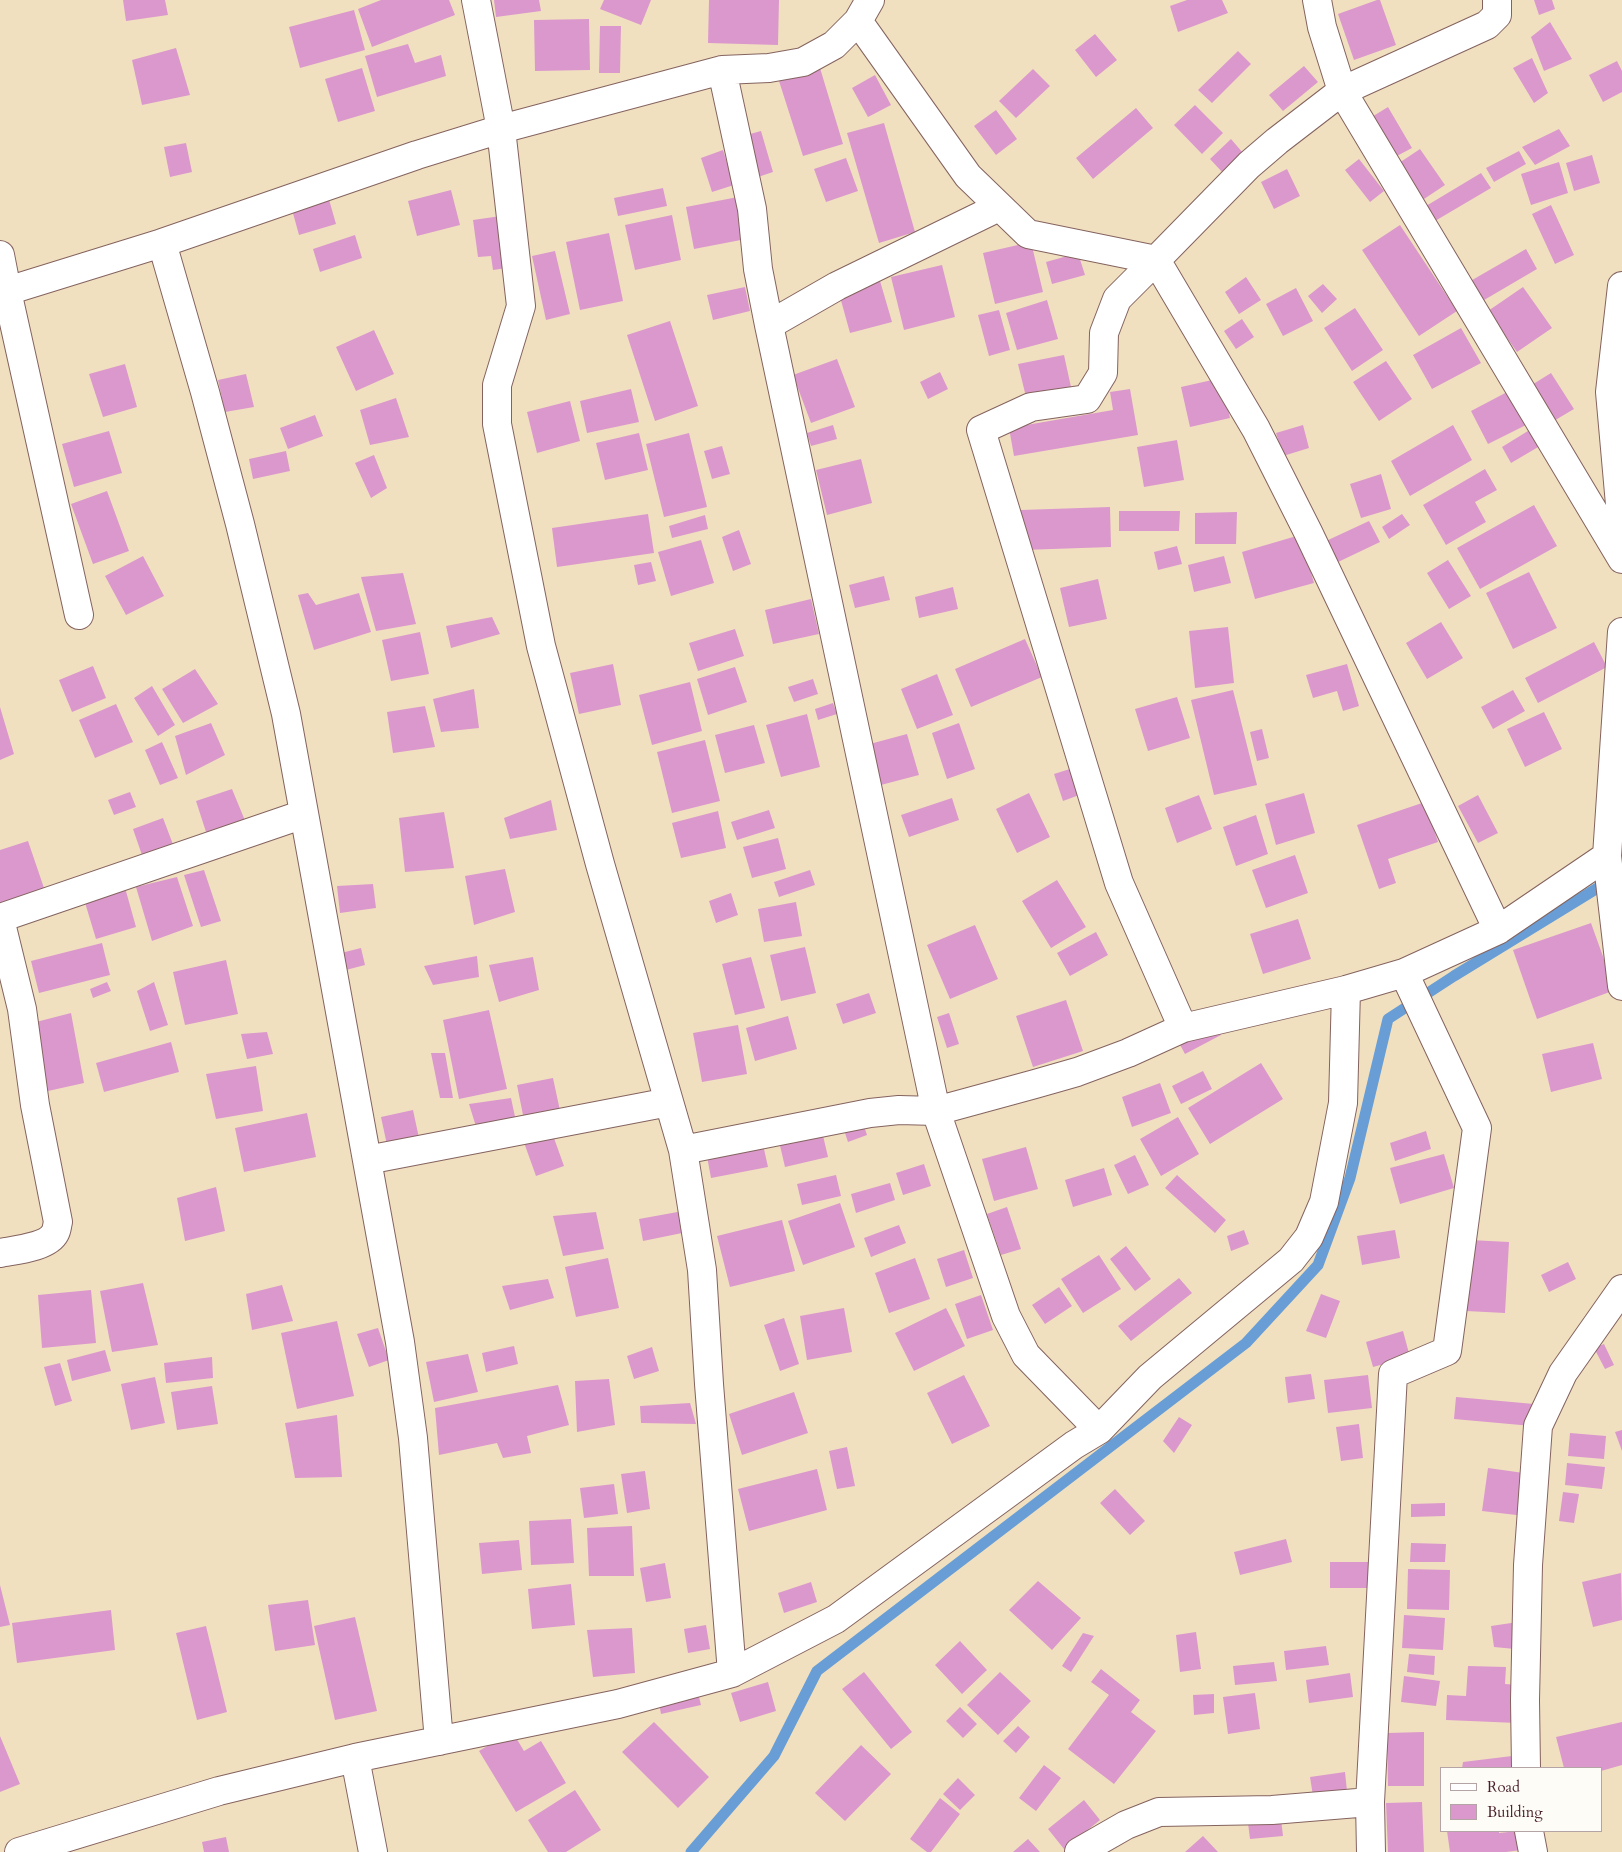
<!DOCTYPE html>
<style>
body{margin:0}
#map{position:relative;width:1622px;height:1852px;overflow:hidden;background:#f1e0c0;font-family:Cardo,serif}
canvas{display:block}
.legend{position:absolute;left:1440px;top:1767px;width:162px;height:65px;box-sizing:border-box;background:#fdfcf7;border:1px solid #b5a4a5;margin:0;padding:6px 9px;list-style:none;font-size:15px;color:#4a1f2b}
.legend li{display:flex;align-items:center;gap:10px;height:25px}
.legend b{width:25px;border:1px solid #b5a4a5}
</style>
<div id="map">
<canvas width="1622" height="1852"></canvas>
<ul class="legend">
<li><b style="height:6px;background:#fff"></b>Road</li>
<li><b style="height:14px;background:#db98cc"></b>Building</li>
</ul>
</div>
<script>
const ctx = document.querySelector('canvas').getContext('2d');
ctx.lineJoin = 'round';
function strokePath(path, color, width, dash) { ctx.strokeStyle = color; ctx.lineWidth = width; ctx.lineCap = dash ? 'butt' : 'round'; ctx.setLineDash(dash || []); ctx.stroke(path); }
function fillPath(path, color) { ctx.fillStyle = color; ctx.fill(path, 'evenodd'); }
strokePath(new Path2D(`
 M691,1852L774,1756L817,1671L1246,1343L1318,1265L1350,1178L1388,1019L1454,976L1609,881`), '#689ed5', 11);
fillPath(new Path2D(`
 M123,0H165L168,15L126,21Z
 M381,0H449L455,15L372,47L358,9Z
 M494,0H539L541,11L496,17Z
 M604,0H651L641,25L600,9Z
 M709,0H779L778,45L708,43Z
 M1187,0H1222L1228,13L1178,32L1170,6Z
 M1377,0H1380L1396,45L1354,60L1338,14Z
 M1534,0H1552L1555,9L1539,15Z
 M354,10L365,50L300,68L289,27Z
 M589,19L590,70L535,71L534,20Z
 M1550,22L1572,59L1544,71L1531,37Z
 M600,26H621L620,73H599Z
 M1095,34L1117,60L1096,77L1075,50Z
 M408,44L415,63L441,55L446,76L377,97L365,56Z
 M176,48L190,95L142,105L132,60Z
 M1238,51L1251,64L1212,103L1198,90Z
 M1532,58L1548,93L1534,103L1513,68Z
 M1617,61L1622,71V92L1603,102L1589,75Z
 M1304,66L1318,82L1283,111L1269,95Z
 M362,68L375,111L338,122L325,79Z
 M820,68L843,144L803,156L779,81Z
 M1033,69L1050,86L1016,118L999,101Z
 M875,75L891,105L868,117L852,88Z
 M1195,105L1223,133L1202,154L1174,125Z
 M1388,107L1412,148L1393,158L1370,118Z
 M1136,108L1153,128L1093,179L1076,158Z
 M996,110L1017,139L996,155L974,126Z
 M884,123L915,232L879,243L847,133Z
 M1559,129L1570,146L1535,165L1522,147Z
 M761,131L773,172L755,178L743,136Z
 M1231,139L1243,153L1223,173L1210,159Z
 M186,143L192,172L170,177L164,147Z
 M1420,149L1445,185L1424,199L1399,163Z
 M723,150L734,185L712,192L701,158Z
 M1519,151L1526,164L1494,182L1486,168Z
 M1592,155L1600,183L1574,191L1566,163Z
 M846,158L858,191L826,202L814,169Z
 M1359,159L1384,191L1370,202L1345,170Z
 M1559,162L1568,193L1531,205L1521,174Z
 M1287,169L1300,196L1274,209L1261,182Z
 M1481,173L1491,188L1435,221L1426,206Z
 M663,188L667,206L618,216L614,198Z
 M451,190L460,225L417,236L408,201Z
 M328,196L336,224L299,235L291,206Z
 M738,197L746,239L694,249L686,207Z
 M1551,205L1574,255L1555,264L1532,214Z
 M672,215L681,260L635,270L625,225Z
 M501,216L507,268L493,270L491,256L478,257L473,220Z
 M1400,225L1457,311L1419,336L1362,250Z
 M609,233L623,301L580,310L566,242Z
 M355,235L362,258L320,272L313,249Z
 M1031,242L1043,292L995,304L983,253Z
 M1526,249L1537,269L1479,303L1467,283Z
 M555,251L570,314L546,320L532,256Z
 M1078,253L1085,275L1052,284L1046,262Z
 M942,265L955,317L904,330L891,277Z
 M878,274L892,322L850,333L837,286Z
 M1246,277L1261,300L1239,314L1225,292Z
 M1323,284L1337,299L1322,313L1308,296Z
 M745,287L750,311L713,320L707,295Z
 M1523,287L1552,328L1517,352L1488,311Z
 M1296,288L1313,321L1283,336L1266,304Z
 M1047,300L1058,339L1017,350L1006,313Z
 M1355,308L1383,350L1352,371L1324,328Z
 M999,310L1010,350L989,356L978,315Z
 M1242,319L1254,337L1236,349L1224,331Z
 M670,321L698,406L655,421L627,335Z
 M1461,328L1481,363L1432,389L1413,355Z
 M374,330L394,374L356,391L336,347Z
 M1064,355L1071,387L1026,397L1018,364Z
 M837,359L855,407L811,423L793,375Z
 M1386,361L1412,399L1379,421L1353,382Z
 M125,364L137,407L103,417L89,374Z
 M940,372L948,389L928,399L920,382Z
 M1551,373L1574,409L1552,422L1530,386Z
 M246,374L254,407L225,412L218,380Z
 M1221,378L1230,418L1190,427L1181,387Z
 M631,389L639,422L587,433L580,401Z
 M1130,389L1138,435L1014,456L1009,428L1113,410L1110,392Z
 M1509,391L1526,425L1488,444L1471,411Z
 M396,398L409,437L370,445L360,410Z
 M570,401L580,441L537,453L527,412Z
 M315,415L323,436L288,449L280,428Z
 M833,425L837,439L811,446L807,433Z
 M1303,425L1309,448L1283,456L1276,433Z
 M1453,425L1472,460L1410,496L1391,461Z
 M1536,426L1545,443L1511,463L1502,447Z
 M109,431L122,473L74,487L62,444Z
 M639,433L648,470L605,480L596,443Z
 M689,433L707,507L664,517L646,444Z
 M1177,440L1184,480L1144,487L1137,447Z
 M722,446L730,474L712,479L704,451Z
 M286,451L290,471L253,479L249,459Z
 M374,455L387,488L371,498L355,463Z
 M861,459L872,503L827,515L816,470Z
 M1485,469L1497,490L1475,502L1486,522L1446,545L1423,505Z
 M1381,474L1391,509L1361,518L1350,484Z
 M107,491L129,551L93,564L71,504Z
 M1534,505L1557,546L1480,589L1457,548Z
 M1110,507L1111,547L1023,550L1021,510Z
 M1119,511H1180L1179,531H1119Z
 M1237,512L1236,544H1195V513Z
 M648,514L654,553L557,567L552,528Z
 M1402,514L1410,525L1389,539L1382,527Z
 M705,515L708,529L672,538L669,526Z
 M1369,521L1380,542L1336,563L1326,541Z
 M739,530L751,564L733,571L722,537Z
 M1300,535L1314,583L1255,599L1242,552Z
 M701,540L714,583L671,596L658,552Z
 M1177,546L1182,564L1158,570L1154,552Z
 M143,556L164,596L126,615L105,576Z
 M1224,556L1231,583L1194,592L1188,565Z
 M1448,560L1471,596L1449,609L1427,573Z
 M651,562L656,581L638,585L634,565Z
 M1529,572L1557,628L1513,649L1486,593Z
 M403,573L416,624L376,631L361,577Z
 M884,576L890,600L855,608L849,585Z
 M1098,579L1107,619L1069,627L1060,588Z
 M953,587L958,609L919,618L915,597Z
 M308,593L316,605L359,593L371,632L314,650L298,595Z
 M811,599L819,634L773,644L765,610Z
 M492,617L500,634L451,648L446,626Z
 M1441,622L1463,658L1427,679L1406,643Z
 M1228,627L1234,683L1195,688L1189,631Z
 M735,629L744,656L698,671L689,643Z
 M420,632L429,674L391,681L382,640Z
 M1025,639L1042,677L971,707L955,669Z
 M1594,642L1607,667L1538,703L1525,678Z
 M613,664L621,705L579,714L570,673Z
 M1347,664L1359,706L1343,711L1337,691L1313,698L1306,675Z
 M93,666L106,698L72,712L59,680Z
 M735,667L747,702L708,715L697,679Z
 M195,669L218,704L183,723L162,689Z
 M937,674L953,715L917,729L901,689Z
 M813,679L818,694L794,702L788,687Z
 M690,682L702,731L652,745L639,695Z
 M152,686L175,725L158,736L134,698Z
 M474,689L479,728L441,732L433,699Z
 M1233,690L1257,785L1214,795L1191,700Z
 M1513,690L1525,711L1493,729L1481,707Z
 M1177,697L1190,738L1148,751L1135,709Z
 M833,703L837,714L818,720L815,709Z
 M116,704L133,742L95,758L79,720Z
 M425,706L435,747L393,753L387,712Z
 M0,707L14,754L0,760Z
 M1544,712L1562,749L1525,767L1507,729Z
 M807,714L820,767L781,777L766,725Z
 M211,723L225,755L186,775L175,736Z
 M959,723L975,769L947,779L932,733Z
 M754,725L765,763L725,773L715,735Z
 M1262,729L1269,758L1257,761L1250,732Z
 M907,734L919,775L877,786L866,745Z
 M705,740L720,801L672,813L657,752Z
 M162,742L178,778L160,785L145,750Z
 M1073,768L1082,794L1063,801L1054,774Z
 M232,789L246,823L207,835L196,801Z
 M130,792L136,807L114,815L108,800Z
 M1029,793L1050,837L1017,853L996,809Z
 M1304,793L1315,833L1276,845L1265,804Z
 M1199,795L1212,829L1177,843L1165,808Z
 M1478,795L1498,833L1478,843L1458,806Z
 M952,798L959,820L909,837L901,815Z
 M551,800L557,830L510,839L504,818Z
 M1425,802L1438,842L1388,859L1396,883L1379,889L1357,825Z
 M769,810L775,828L737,840L731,822Z
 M718,811L726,848L681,858L672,823Z
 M444,812L454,868L405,872L399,818Z
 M1256,815L1268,854L1236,866L1223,827Z
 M163,818L174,847L143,858L133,829Z
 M778,838L786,869L752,878L743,847Z
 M28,841L44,888L0,903V850Z
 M1295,855L1308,893L1266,908L1252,870Z
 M505,869L515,912L474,925L465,876Z
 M204,870L221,921L201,927L184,875Z
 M810,870L815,885L779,897L774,882Z
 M177,877L193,926L152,941L136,887Z
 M1057,880L1086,927L1051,948L1022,901Z
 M124,884L136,927L96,939L83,896Z
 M373,884L376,908L340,913L337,886Z
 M731,893L738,915L716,923L709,901Z
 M796,902L802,936L764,942L758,909Z
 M1298,919L1311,959L1263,974L1250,934Z
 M1591,923L1615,990L1537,1019L1513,950Z
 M975,925L998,979L950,999L927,945Z
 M1096,932L1108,955L1070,976L1057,953Z
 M102,943L110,975L39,993L31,961Z
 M805,947L816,993L781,1001L770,955Z
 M361,948L365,965L346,970L341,953Z
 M477,956L479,977L433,985L424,966Z
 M533,957L539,990L499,1002L489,965Z
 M751,957L765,1008L735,1015L722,964Z
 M226,960L238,1014L185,1025L173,972Z
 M107,982L111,991L93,998L90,989Z
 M154,982L168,1025L150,1031L137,991Z
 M869,993L876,1013L843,1024L836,1004Z
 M1066,1000L1083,1051L1033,1067L1016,1016Z
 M489,1010L507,1089L459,1099L443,1020Z
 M71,1013L84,1083L48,1091L36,1022Z
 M949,1013L959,1044L947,1048L937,1017Z
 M788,1016L797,1049L755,1061L746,1028Z
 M1214,1022L1221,1035L1185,1054L1178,1041Z
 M738,1025L747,1074L702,1082L693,1033Z
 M267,1032L273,1054L247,1059L241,1034Z
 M171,1042L179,1072L104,1092L96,1063Z
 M1593,1043L1602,1079L1551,1092L1542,1054Z
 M431,1053H445L453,1098H440Z
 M1261,1063L1283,1099L1210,1144L1188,1108Z
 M256,1066L263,1111L216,1119L206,1074Z
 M1203,1071L1212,1089L1181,1104L1172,1086Z
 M553,1078L562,1120L525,1125L517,1085Z
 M1160,1083L1171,1113L1132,1127L1122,1097Z
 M511,1098L517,1126L478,1133L469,1104Z
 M413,1110L419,1138L387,1145L381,1117Z
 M307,1113L316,1157L244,1172L235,1128Z
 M1178,1117L1199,1154L1161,1176L1140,1139Z
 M862,1120L867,1135L848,1142L843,1127Z
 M550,1127L564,1166L536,1176L522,1137Z
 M821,1127L828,1157L785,1167L778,1137Z
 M1426,1131L1431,1149L1395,1161L1390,1143Z
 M762,1140L768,1167L711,1178L706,1151Z
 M1026,1147L1038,1189L994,1201L982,1159Z
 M1444,1154L1454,1188L1400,1204L1390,1168Z
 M1135,1155L1149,1185L1128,1194L1114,1165Z
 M924,1164L931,1186L903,1195L896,1173Z
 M1104,1168L1112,1195L1073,1207L1065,1180Z
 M836,1175L841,1196L802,1205L797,1184Z
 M1177,1175L1226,1220L1215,1233L1165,1188Z
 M890,1183L895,1200L856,1213L851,1194Z
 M216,1187L225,1231L185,1241L177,1198Z
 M840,1203L855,1247L803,1265L788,1221Z
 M1007,1207L1021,1249L1001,1255L987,1214Z
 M683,1211L687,1232L643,1241L639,1219Z
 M596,1212L604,1249L563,1256L553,1216Z
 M782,1220L795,1271L730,1287L717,1236Z
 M899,1225L906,1243L871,1257L864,1238Z
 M1244,1230L1249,1244L1231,1251L1227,1236Z
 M1395,1230L1400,1258L1362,1265L1357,1236Z
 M1470,1240L1509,1242L1505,1313L1466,1311Z
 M1126,1246L1151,1279L1135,1291L1110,1259Z
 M964,1250L973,1278L946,1287L937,1259Z
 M1099,1255L1121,1289L1083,1313L1061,1279Z
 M608,1258L619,1308L576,1317L565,1267Z
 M915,1258L930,1299L889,1313L875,1273Z
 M1568,1262L1576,1279L1549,1292L1541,1275Z
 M1179,1278L1192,1293L1131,1341L1118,1326Z
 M548,1279L554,1298L510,1310L502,1286Z
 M143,1283L158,1345L112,1352L100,1291Z
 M282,1285L293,1321L252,1330L246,1294Z
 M1059,1287L1072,1306L1045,1324L1032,1305Z
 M91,1290L96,1343L42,1348L38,1295Z
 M1321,1294L1340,1301L1326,1338L1306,1331Z
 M981,1295L993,1330L967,1339L955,1304Z
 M844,1308L852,1352L807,1360L800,1316Z
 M946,1308L965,1346L914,1371L895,1333Z
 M784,1318L799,1364L780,1371L764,1325Z
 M337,1321L354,1396L297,1409L281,1333Z
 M378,1328L389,1360L369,1367L357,1334Z
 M1403,1331L1410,1357L1373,1367L1366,1342Z
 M1604,1344L1614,1365L1605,1369L1594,1348Z
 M514,1346L518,1364L486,1372L482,1353Z
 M652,1347L659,1371L634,1379L627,1356Z
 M105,1350L111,1371L72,1381L67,1360Z
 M468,1354L478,1392L434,1402L426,1362Z
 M212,1357L213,1378L166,1383L164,1363Z
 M60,1363L72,1401L55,1406L44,1367Z
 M1311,1374L1315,1399L1288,1403L1285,1377Z
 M964,1375L990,1426L952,1444L927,1393Z
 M1368,1375L1372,1408L1328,1413L1324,1380Z
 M155,1377L165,1423L131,1430L121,1384Z
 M609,1379L615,1425L577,1432L575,1381Z
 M558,1385L569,1425L527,1436L531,1453L503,1458L497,1443L439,1455L435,1408Z
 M212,1386L218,1424L177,1430L171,1392Z
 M794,1392L808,1433L742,1455L729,1414Z
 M1456,1397L1534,1404L1532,1426L1454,1419Z
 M690,1403L696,1424L641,1423L640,1406Z
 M337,1415L342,1477L295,1478L285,1423Z
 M1179,1417L1192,1425L1174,1453L1163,1441Z
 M1359,1424L1363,1458L1341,1461L1336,1427Z
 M1622,1430V1451L1615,1432Z
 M1570,1433L1606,1436L1604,1459L1568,1456Z
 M847,1447L855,1486L837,1489L829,1451Z
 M1567,1463L1605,1467L1602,1489L1565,1485Z
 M1488,1468L1531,1474L1525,1516L1482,1511Z
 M817,1469L827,1510L749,1531L738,1489Z
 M645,1471L650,1509L627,1513L621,1474Z
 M614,1484L618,1514L584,1518L580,1488Z
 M1115,1489L1145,1521L1130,1535L1100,1503Z
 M1563,1492L1579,1494L1574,1523L1559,1521Z
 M1445,1503V1516L1411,1517V1504Z
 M571,1519L574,1563L531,1565L529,1521Z
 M632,1526L634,1576H589L587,1528Z
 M1286,1539L1292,1562L1240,1575L1234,1552Z
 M519,1540L522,1570L482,1574L479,1543Z
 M1411,1543L1446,1544L1445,1562H1410Z
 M1330,1562H1375V1588H1330Z
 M665,1563L671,1598L646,1602L640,1568Z
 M1408,1569L1450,1570L1449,1610L1407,1609Z
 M1621,1573L1622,1620L1593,1627L1582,1582Z
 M1038,1581L1081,1618L1052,1650L1009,1610Z
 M811,1582L817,1602L784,1613L778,1593Z
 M571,1584L575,1625L532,1629L528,1589Z
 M0,1585L10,1625L0,1627Z
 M308,1600L315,1645L275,1651L268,1605Z
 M111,1610L115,1650L17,1663L12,1623Z
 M1404,1615L1445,1618L1443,1650L1402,1648Z
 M355,1617L377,1711L335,1720L314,1626Z
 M1518,1622L1515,1649L1494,1647L1491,1626Z
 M706,1625L710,1649L688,1653L684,1629Z
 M206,1626L227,1712L197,1720L176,1633Z
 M632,1628L635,1673L593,1677L587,1630Z
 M1196,1632L1201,1669L1180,1672L1176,1635Z
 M1083,1633L1094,1636L1071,1672L1062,1666Z
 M960,1641L987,1670L962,1694L935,1665Z
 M1326,1646L1329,1665L1286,1670L1284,1651Z
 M1409,1654L1435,1656L1434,1675L1407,1672Z
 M1274,1662L1277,1681L1235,1685L1233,1666Z
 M1468,1666L1506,1667L1505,1684L1519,1685L1517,1723L1446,1720L1447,1695L1466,1696Z
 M1101,1669L1140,1700L1131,1712L1156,1731L1114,1784L1068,1749L1109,1695L1091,1682Z
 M864,1672L912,1732L891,1749L842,1689Z
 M1000,1672L1031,1701L998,1735L967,1705Z
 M1350,1673L1353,1697L1309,1703L1306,1680Z
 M1404,1676L1440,1681L1436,1706L1401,1702Z
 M768,1682L776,1711L740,1722L731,1693Z
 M697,1689L701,1705L661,1714L658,1698Z
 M1255,1693L1260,1729L1228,1734L1223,1697Z
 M1214,1694V1713L1194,1715L1193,1695Z
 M960,1707L977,1724L963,1738L946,1721Z
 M654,1722L709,1777L678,1808L622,1752Z
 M1622,1722V1765L1601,1771V1768H1564L1556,1737Z
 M1018,1726L1030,1737L1016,1753L1003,1741Z
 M512,1731L524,1751L541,1741L566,1783L516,1812L479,1751Z
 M1424,1732V1786H1388L1387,1733Z
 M0,1736L20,1784L0,1792Z
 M861,1745L891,1774L845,1821L815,1793Z
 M1512,1756L1514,1768H1462L1463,1762Z
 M1044,1765L1061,1778L1036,1811L1019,1798Z
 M1345,1772L1347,1791L1313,1796L1310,1777Z
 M958,1778L975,1795L960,1810L943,1794Z
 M575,1790L601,1830L566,1852H548L528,1820Z
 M940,1798L960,1814L931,1852H927L910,1839Z
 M1084,1800L1100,1820L1064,1849L1048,1829Z
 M1422,1802L1424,1852H1388L1386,1803Z
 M1281,1819L1283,1836L1250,1839L1248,1823Z
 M1447,1831H1499V1833L1518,1831L1521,1850L1506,1852H1450Z
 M1203,1836L1218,1852H1185Z
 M226,1837L229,1852H204L202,1842Z
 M1028,1839L1040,1852H1013Z`), '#db98cc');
const street = new Path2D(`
 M476,0L501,129L521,306L497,385V424L541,646L600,864L683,1150L702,1270L709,1384L732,1673
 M1317,0L1322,27L1342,91L1277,141L1249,165L1156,260L1256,429L1308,532L1498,930L1607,856
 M1497,0V15L1487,25L1342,91L1622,559
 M858,21L968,176L1028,234L1156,260
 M722,70L752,209L758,269L769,325L936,1111L1006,1316L1026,1355L1099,1430
 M0,255L7,291
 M1156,260L1117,299L1104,333L1103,373L1087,399L1031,407L981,430L1119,883L1183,1028
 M1622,286L1610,392L1622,527
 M769,325L837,286L999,207
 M79,615L7,291L162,243
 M1622,632L1607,856L1622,986
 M0,918L304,814
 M0,919L22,1009L35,1105L58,1222C57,1225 57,1230 55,1233C48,1247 15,1250 0,1253
 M683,1150L870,1113L899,1110L936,1111L1035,1084L1077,1072L1128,1053L1183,1028L1346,990L1404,973L1498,930
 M367,1160L669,1102
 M439,1741L413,1438L400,1342L286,714L240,524L205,392L162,243L417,155L501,129L722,70L769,68L803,62L834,45L858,21L870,0
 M355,1758L373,1852
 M1526,1768L1525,1700L1528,1565L1538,1426L1563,1373L1622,1289
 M1529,1831L1533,1852
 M19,1852L219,1791L355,1758L618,1704L732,1673L836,1619L1074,1445L1099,1430L1150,1377L1291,1260L1309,1237L1324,1202L1343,1103L1346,990
 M1079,1852L1126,1825L1159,1812L1272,1810L1370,1802
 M1371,1852L1370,1802L1393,1374L1447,1351L1477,1128L1404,973`);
strokePath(street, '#84635f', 30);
strokePath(street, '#fff', 28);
</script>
